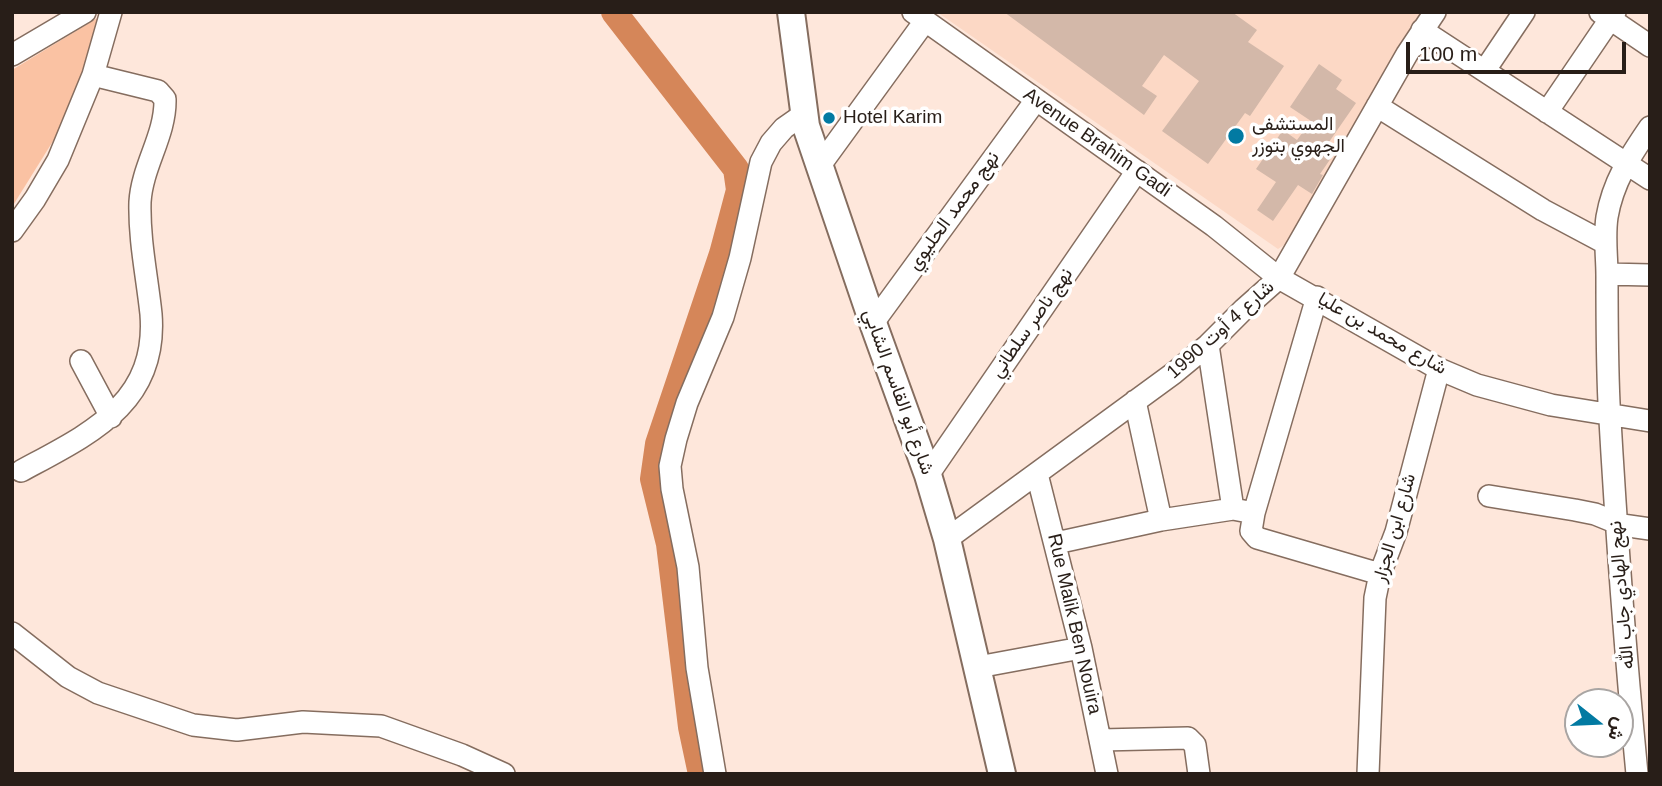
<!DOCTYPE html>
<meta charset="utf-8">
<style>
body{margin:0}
#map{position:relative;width:1662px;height:786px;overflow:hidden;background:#fee7db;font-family:Helvetica,Vazirmatn,sans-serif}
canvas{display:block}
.frame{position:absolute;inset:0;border:14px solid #281e18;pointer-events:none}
.north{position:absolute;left:1564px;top:688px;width:70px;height:70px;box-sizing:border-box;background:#fff;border:2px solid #a9a5a3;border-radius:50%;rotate:108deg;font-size:19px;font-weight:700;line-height:28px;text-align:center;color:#281e18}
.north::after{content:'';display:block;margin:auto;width:24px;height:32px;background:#027aa2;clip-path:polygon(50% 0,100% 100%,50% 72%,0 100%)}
.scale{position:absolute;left:1406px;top:42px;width:220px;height:32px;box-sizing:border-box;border:4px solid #281e18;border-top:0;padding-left:9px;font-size:21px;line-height:24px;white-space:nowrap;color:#281e18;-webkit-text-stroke:5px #fff;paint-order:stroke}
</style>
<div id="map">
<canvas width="1662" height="786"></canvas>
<div class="frame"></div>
<div class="north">ش</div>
<div class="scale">100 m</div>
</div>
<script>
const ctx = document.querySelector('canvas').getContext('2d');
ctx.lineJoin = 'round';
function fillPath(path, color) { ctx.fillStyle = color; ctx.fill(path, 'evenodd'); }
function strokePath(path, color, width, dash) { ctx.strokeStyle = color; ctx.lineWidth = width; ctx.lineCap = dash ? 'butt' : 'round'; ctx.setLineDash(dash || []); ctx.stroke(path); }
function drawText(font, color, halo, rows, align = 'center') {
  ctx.font = font + ' Helvetica,Vazirmatn,sans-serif'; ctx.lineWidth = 7; ctx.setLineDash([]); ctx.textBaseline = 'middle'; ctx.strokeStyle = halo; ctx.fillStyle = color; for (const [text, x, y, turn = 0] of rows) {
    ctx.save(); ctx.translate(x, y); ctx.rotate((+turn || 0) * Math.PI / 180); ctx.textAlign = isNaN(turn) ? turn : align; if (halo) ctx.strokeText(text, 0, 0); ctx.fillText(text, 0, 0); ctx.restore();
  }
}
fillPath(new Path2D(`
 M937,12H1422L1400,43L1335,183L1306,230L1278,249Z`), '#fcd8c5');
fillPath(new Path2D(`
 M99,17L102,28L63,125L12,207V70Z`), '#fac2a3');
strokePath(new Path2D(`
 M614,12L736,169L739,190L722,254L658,444L653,479L669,544L691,727L701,774`), '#d58659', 26);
fillPath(new Path2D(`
 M1004,12H1232L1257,30L1248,42L1284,66L1250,116L1245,113L1208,164L1162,131L1199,81L1164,55L1142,86L1157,96L1144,115Z
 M1319,64L1342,80L1336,89L1356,103L1329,142L1338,148L1320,174L1323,175L1312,194L1298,185L1273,221L1257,210L1276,182L1256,169L1283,130L1297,140L1311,121L1290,107Z`), '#d3b8a9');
const minor = new Path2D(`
 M913,12L1214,226L1279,278L1439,369L1477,385L1551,405L1650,421
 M1600,12L1650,46
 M1422,30L1650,179
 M12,55L85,12
 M1485,70L1524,12
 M1377,106L1543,210L1605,243
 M1547,112L1615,12
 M821,164L925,21
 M12,231L35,199L58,160L93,75L111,12
 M1607,274L1650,275
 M1317,297L1254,513L1251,531L1257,538L1380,574
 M873,323L1036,100
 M1208,345L1233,509
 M81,361L111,417
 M1135,401L1161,520
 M21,471C89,434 158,404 151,314C147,276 139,240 140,202C142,166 166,135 165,99L158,91L93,75
 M1037,474L1081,648L1107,774
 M928,475L1137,171
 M1489,496L1575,510L1595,514L1622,525L1650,529
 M947,539L1174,373L1208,345L1244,309L1279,278L1407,54L1435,12
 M1056,543L1161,520L1233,509L1254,513
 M12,633L68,677L98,693L193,725L237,730L303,722L381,726L462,755L504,774
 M978,667L1081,648
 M1101,740L1188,738L1195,745L1199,774
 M715,774L697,668L688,567L672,489L670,466L676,439L687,403L723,317L740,258L761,162L771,143L784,128L804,114
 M1368,774L1375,598L1380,574L1396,532L1439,369
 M1637,774C1625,650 1616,527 1609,403C1607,360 1607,318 1607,276C1607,256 1604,237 1607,217C1613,182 1630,156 1650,127`);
const major = new Path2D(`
 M791,12L806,126L873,323L928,475L947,539L1002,774`);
strokePath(minor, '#856d5f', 24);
strokePath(major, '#856d5f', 30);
strokePath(minor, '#fff', 21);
strokePath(major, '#fff', 26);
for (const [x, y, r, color] of [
 [829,118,7,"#027aa2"],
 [1236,136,9,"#027aa2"]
]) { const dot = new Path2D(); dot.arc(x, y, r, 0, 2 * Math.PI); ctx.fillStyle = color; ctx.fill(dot); strokePath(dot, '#fff', 2.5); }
drawText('19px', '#281e18', '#fff', [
 ["Hotel Karim",843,118],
 ["المستشفى",1252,125],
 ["الجهوي بتوزر",1252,147]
], 'left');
drawText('19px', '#281e18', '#fff', [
 ["Avenue Brahim Gadi",1097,143,35],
 ["نهج محمد الحليوي",954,211,-54],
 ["نهج ناصر سلطاني",1032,323,-55],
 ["شارع 4 أوت 1990",1221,330,-42],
 ["شارع محمد بن عليا",1382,334,30],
 ["شارع أبو القاسم الشابي",898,392,70],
 ["شارع ابن الجزار",1395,528,-74],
 ["نهج الهادي جاب الله",1622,595,-95],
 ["Rue Malik Ben Nouira",1074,624,77]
]);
</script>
